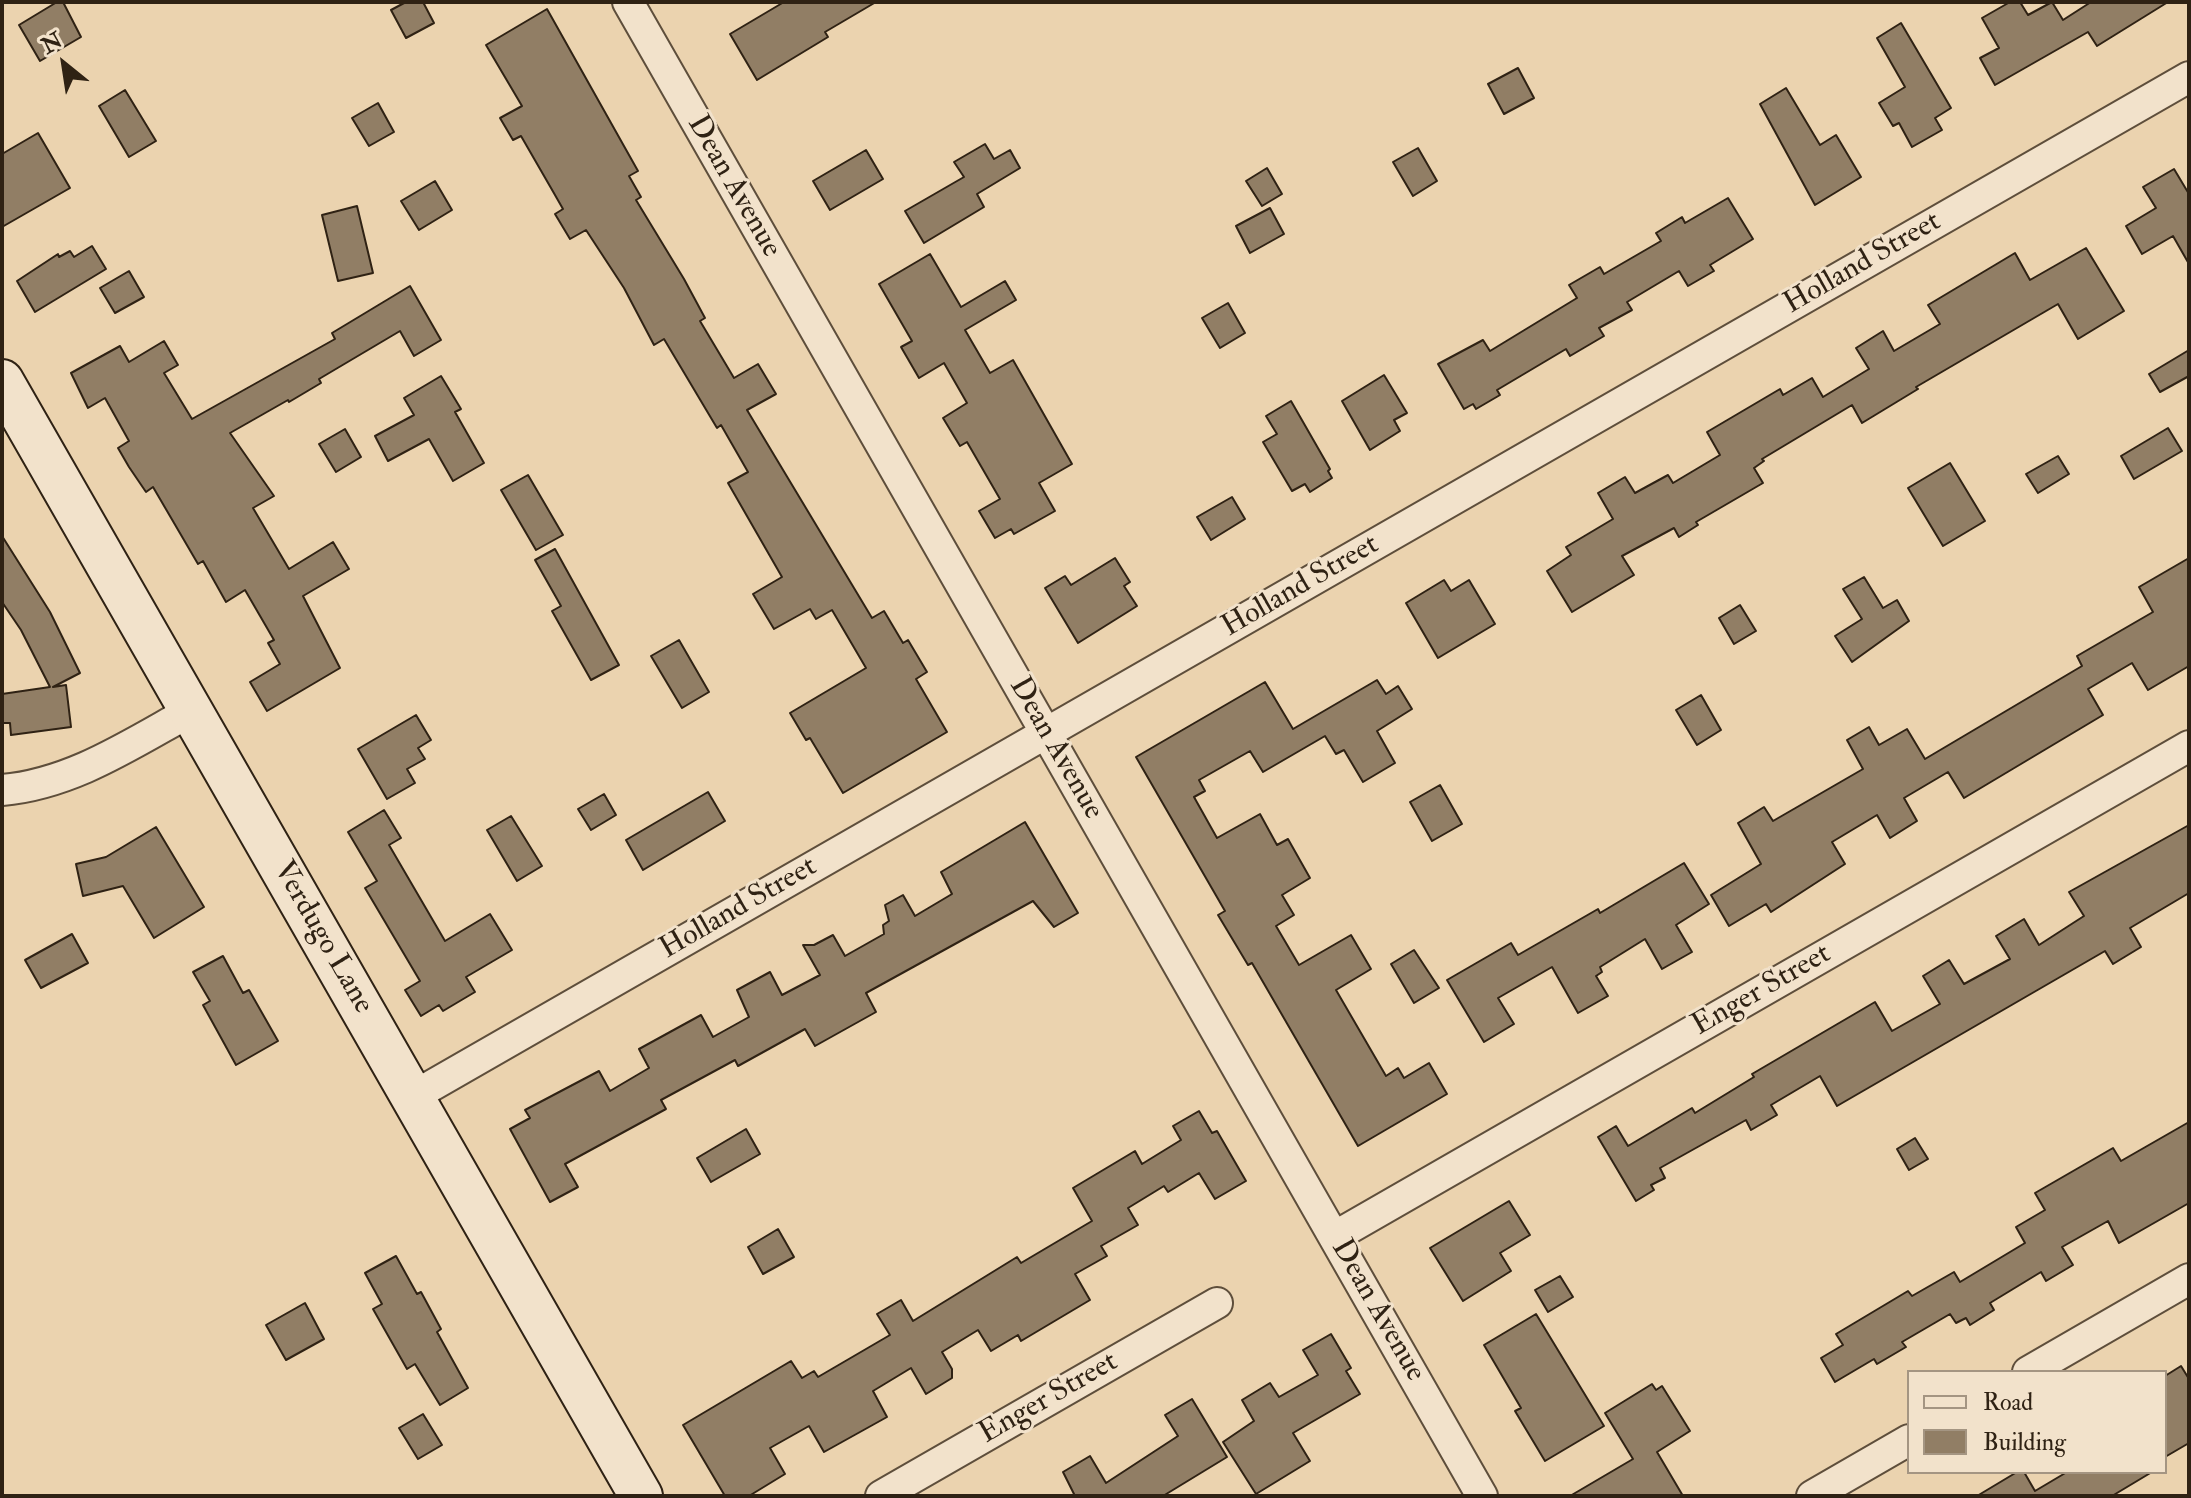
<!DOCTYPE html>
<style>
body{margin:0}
#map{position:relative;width:2191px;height:1498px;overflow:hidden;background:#ebd3af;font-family:"IM FELL Double Pica",serif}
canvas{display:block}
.frame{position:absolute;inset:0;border:4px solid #2f2214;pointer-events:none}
.legend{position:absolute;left:1907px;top:1370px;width:260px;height:104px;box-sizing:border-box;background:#f2e2cb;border:2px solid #a49582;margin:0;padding:10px 14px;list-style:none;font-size:24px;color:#2f2214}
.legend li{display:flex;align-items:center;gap:16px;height:40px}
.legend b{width:40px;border:2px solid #a49582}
.north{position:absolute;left:24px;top:24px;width:80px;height:80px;-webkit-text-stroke:6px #f2e2cb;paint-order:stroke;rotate:330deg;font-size:22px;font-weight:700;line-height:32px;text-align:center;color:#2f2214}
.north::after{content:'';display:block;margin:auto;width:28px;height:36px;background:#2f2214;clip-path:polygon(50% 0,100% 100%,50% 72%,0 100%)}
</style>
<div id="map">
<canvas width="2191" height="1498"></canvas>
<div class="frame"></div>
<ul class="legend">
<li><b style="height:10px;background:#f2e2cb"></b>Road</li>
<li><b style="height:22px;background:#917e65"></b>Building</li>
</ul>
<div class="north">N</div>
</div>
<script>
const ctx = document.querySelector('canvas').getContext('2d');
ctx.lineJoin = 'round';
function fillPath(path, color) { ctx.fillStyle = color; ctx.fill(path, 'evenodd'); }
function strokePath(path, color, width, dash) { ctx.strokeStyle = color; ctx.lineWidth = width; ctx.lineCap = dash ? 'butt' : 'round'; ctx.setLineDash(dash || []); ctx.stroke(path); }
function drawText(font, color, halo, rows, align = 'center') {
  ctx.font = font + ' "IM FELL Double Pica",serif'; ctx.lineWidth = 6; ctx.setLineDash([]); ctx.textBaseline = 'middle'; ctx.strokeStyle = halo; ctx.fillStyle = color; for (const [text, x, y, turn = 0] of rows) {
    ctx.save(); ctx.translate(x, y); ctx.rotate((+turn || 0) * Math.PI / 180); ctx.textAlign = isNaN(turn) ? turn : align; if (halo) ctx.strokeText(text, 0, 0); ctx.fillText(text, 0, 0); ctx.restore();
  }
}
const building = new Path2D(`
 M57,2H63L81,37L40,61L19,25Z
 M406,2H423L434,23L406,38L391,10Z
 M784,2H876L825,32L828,37L757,80L730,34Z
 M2010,2H2020L2028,15L2052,2L2063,20L2091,2H2168L2097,46L2088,32L1995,85L1980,58L1999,48L1982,18Z
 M547,9L638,171L629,176L641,197L636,200L684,279L705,318L700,321L734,378L758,364L776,394L747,410L872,618L884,611L903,643L908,640L927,672L916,679L947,732L843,793L810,738L806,740L790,713L866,668L832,610L816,619L810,609L774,629L753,594L782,577L728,483L748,472L721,425L717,428L664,339L654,345L624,288L586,230L570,239L555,214L563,209L551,188L521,136L513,140L500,118L522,106L486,45Z
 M1901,23L1951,108L1935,118L1942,130L1912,147L1899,123L1893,126L1879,103L1905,87L1877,38Z
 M1518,68L1534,98L1504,114L1488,84Z
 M1786,88L1820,145L1836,135L1861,177L1815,205L1760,104Z
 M125,90L156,141L129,157L99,106Z
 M378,103L394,132L369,146L352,118Z
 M38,133L70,188L2,227V154Z
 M985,144L994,159L1010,150L1020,168L977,194L984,207L924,243L905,211L964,177L954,162Z
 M1418,148L1437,181L1413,196L1393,162Z
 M866,150L883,179L830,210L813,181Z
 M1267,168L1282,194L1262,206L1246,181Z
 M2174,169L2189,194V264L2173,236L2142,254L2126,226L2156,208L2143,187Z
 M435,181L452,210L419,230L401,201Z
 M1728,198L1753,239L1710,265L1714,271L1688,286L1679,271L1627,302L1632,310L1599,328L1604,336L1570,356L1566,349L1497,390L1500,395L1476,409L1473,404L1464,409L1438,364L1483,340L1490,351L1577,298L1569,285L1600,267L1604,274L1661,241L1656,233L1682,217L1685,223Z
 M357,206L373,273L338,281L322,215Z
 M1270,208L1284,234L1250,253L1236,226Z
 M92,246L106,269L35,312L17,281L58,254L59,257L70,251L74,257Z
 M2086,248L2124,311L2078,339L2058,304L1916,387L1918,389L1862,423L1852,405L1762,459L1764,461L1754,468L1763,483L1696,522L1698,525L1679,537L1674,528L1622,556L1634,575L1572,612L1547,571L1571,555L1566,547L1613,519L1598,493L1625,477L1635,493L1668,475L1673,483L1720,455L1707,432L1780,389L1783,395L1812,378L1823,397L1869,369L1856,348L1883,331L1894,351L1940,324L1928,305L2015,253L2030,280Z
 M930,254L961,307L1005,281L1016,300L965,330L990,373L1013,360L1072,464L1039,483L1055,511L1014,534L1011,529L995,538L979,511L1000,499L967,442L960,446L943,418L967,403L944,363L919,378L901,347L912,341L879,284Z
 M129,271L144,297L115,313L100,288Z
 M410,286L441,340L414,356L400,331L319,379L321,383L289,402L288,400L230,433L274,496L253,508L289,569L333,542L349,569L303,596L340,668L267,711L250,682L280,664L268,643L274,640L245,590L226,602L203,561L198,564L153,487L146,492L129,467L118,448L129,441L105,398L88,408L71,373L120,346L129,362L164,341L178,365L164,373L192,419L335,339L332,333Z
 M1228,303L1245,333L1220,348L1202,318Z
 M2189,350V376L2160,392L2149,374Z
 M1384,375L1407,413L1394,420L1400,431L1370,450L1342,401Z
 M441,376L461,409L455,412L484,463L453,481L429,439L388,461L375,436L414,415L404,398Z
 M1291,401L1330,469L1328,471L1332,478L1310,492L1305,484L1292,491L1263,442L1277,434L1266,416Z
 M2168,428L2182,451L2134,479L2121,456Z
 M345,429L361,457L336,472L319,444Z
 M2058,456L2069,474L2038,493L2026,474Z
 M1950,463L1985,521L1943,546L1908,488Z
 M528,475L563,535L536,550L501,490Z
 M1232,497L1245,519L1211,540L1197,517Z
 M2,536L50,612L80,673L53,687L66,685L71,727L11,735L10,723H2V694L50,687L21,630L2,602Z
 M555,549L619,665L591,680L552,611L561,606L535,560Z
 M1115,558L1130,582L1124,586L1137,606L1078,643L1045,588L1065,576L1071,585Z
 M2189,558V666L2148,690L2132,663L2088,689L2103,715L1964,798L1948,772L1904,798L1917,821L1890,838L1877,815L1832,842L1845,864L1771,912L1766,904L1729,926L1711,895L1761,864L1738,823L1764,807L1773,821L1863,769L1847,740L1869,727L1879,745L1907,729L1925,759L2082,666L2077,656L2153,612L2139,587Z
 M1864,577L1883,608L1897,600L1909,621L1852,662L1835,636L1862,619L1843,589Z
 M1444,580L1451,591L1469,580L1495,624L1438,658L1406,603Z
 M1740,605L1756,631L1734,644L1719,618Z
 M679,640L709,692L682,708L651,656Z
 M1377,680L1386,694L1398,686L1412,709L1377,731L1395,763L1363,782L1344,750L1336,754L1325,736L1263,772L1250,751L1199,780L1205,791L1194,797L1217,838L1260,814L1277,845L1288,839L1310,878L1282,895L1294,915L1276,926L1299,965L1351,935L1371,969L1336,990L1386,1076L1398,1068L1404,1078L1429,1063L1447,1094L1358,1146L1252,963L1248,965L1218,915L1225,911L1136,757L1265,682L1293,729Z
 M1701,695L1721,730L1697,745L1676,710Z
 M416,715L431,740L418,748L425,759L407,769L415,783L387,799L358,749Z
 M1440,785L1462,824L1432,841L1410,802Z
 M708,792L725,821L643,870L626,840Z
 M604,794L616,815L591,830L578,809Z
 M384,810L401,838L389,845L445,941L490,914L512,950L466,977L475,992L443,1011L439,1005L421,1016L405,990L420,981L365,888L377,881L348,832Z
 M511,816L542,866L517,881L487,830Z
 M1025,822L1078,913L1054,927L1033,901L866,993L876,1012L815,1046L805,1029L738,1066L735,1060L661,1100L666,1109L565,1164L578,1187L550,1202L510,1129L530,1118L525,1110L599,1071L610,1091L649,1068L639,1049L701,1015L713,1037L749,1017L737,990L770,972L782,995L820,975L803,945H814L833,935L845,956L884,934L883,925L889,921L885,905L903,895L915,916L952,894L941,872Z
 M2189,825V893L2130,928L2141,947L2113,964L2105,951L1837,1106L1820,1076L1771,1105L1777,1115L1751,1130L1746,1120L1660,1168L1665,1178L1651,1185L1654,1190L1636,1201L1598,1137L1616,1126L1628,1146L1692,1108L1695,1113L1754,1077L1752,1074L1875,1002L1892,1031L1940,1004L1923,976L1949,960L1964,984L2010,959L1996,936L2024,919L2039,945L2084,916L2069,892Z
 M156,827L204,907L154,938L123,886L83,896L76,864L106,857Z
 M1684,863L1709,904L1676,925L1692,952L1662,969L1645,939L1600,967L1602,972L1596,976L1608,996L1578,1013L1552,967L1498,998L1514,1024L1484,1042L1447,980L1511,943L1518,955L1598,909L1600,913Z
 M72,934L88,963L41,988L25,960Z
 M1414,950L1439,988L1414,1003L1391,964Z
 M223,956L243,993L249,990L278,1041L236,1065L203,1005L210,1001L193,972Z
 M1199,1111L1212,1133L1217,1131L1246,1181L1215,1199L1199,1173L1168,1192L1164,1186L1128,1208L1138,1225L1101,1246L1107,1256L1075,1274L1090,1300L1021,1341L1018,1335L991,1351L978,1330L942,1352L952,1369V1378L926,1394L911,1368L873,1391L887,1417L824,1452L809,1426L770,1448L785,1474L749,1496H725L683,1425L791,1361L802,1378L814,1371L818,1377L890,1335L877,1314L901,1300L913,1321L1017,1257L1021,1263L1092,1221L1073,1188L1135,1151L1142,1164L1181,1140L1173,1126Z
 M2189,1122V1203L2119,1243L2108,1221L2062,1247L2073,1265L2046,1281L2041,1272L1990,1303L1994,1310L1970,1325L1966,1318L1956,1323L1950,1314L1902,1342L1906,1347L1877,1364L1874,1359L1835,1382L1821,1358L1843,1345L1836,1334L1908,1291L1912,1296L1954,1272L1960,1282L2025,1243L2016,1227L2045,1210L2035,1193L2113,1148L2121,1161Z
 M746,1129L760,1154L711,1182L697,1158Z
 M1915,1138L1928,1159L1909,1170L1897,1149Z
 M1509,1201L1530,1235L1500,1253L1511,1271L1463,1301L1430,1248Z
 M778,1229L794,1257L763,1274L748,1247Z
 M396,1256L417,1294L421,1292L441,1329L437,1332L468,1388L440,1405L415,1364L407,1369L373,1309L382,1304L365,1273Z
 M1560,1276L1573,1297L1548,1312L1535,1290Z
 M305,1303L324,1339L286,1360L266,1325Z
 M1536,1314L1604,1426L1545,1461L1515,1411L1521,1408L1484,1345Z
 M1331,1334L1351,1368L1346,1371L1360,1394L1293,1433L1310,1461L1256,1494L1223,1442L1254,1421L1242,1400L1270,1383L1279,1397L1318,1375L1303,1350Z
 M2181,1366L2189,1379V1443L2165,1457V1376Z
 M1652,1384L1656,1390L1662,1386L1690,1431L1657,1452L1683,1496H1570L1633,1459L1605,1413Z
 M1192,1399L1227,1457L1163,1496H1075L1063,1472L1090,1456L1106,1483L1178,1436L1165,1415Z
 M423,1414L442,1445L418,1459L399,1428Z
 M2017,1472H2024L2035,1491L2067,1472H2152L2112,1496H1977Z`);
fillPath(building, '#917e65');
strokePath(building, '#2f2214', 2);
const street = new Path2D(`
 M628,2L1482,1496
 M2,790C72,784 131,744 191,711
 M412,1097L2189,77
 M1334,1237L2189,746
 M2028,1372L2189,1279
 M881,1496L1217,1303
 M1812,1496L1909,1440`);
const secondary = new Path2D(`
 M2,381L641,1496`);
strokePath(street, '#5e4e3b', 34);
strokePath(secondary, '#2f2214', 46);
strokePath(street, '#f2e2cb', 30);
strokePath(secondary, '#f2e2cb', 42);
drawText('30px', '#2f2214', '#f2e2cb', [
 ["Dean Avenue",733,187,60],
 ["Holland Street",1863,264,-30],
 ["Holland Street",1301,587,-30],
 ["Dean Avenue",1055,749,60],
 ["Holland Street",739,909,-30],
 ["Verdugo Lane",322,938,60],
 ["Enger Street",1762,991,-30],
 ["Dean Avenue",1377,1311,60],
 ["Enger Street",1049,1399,-30]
]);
</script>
